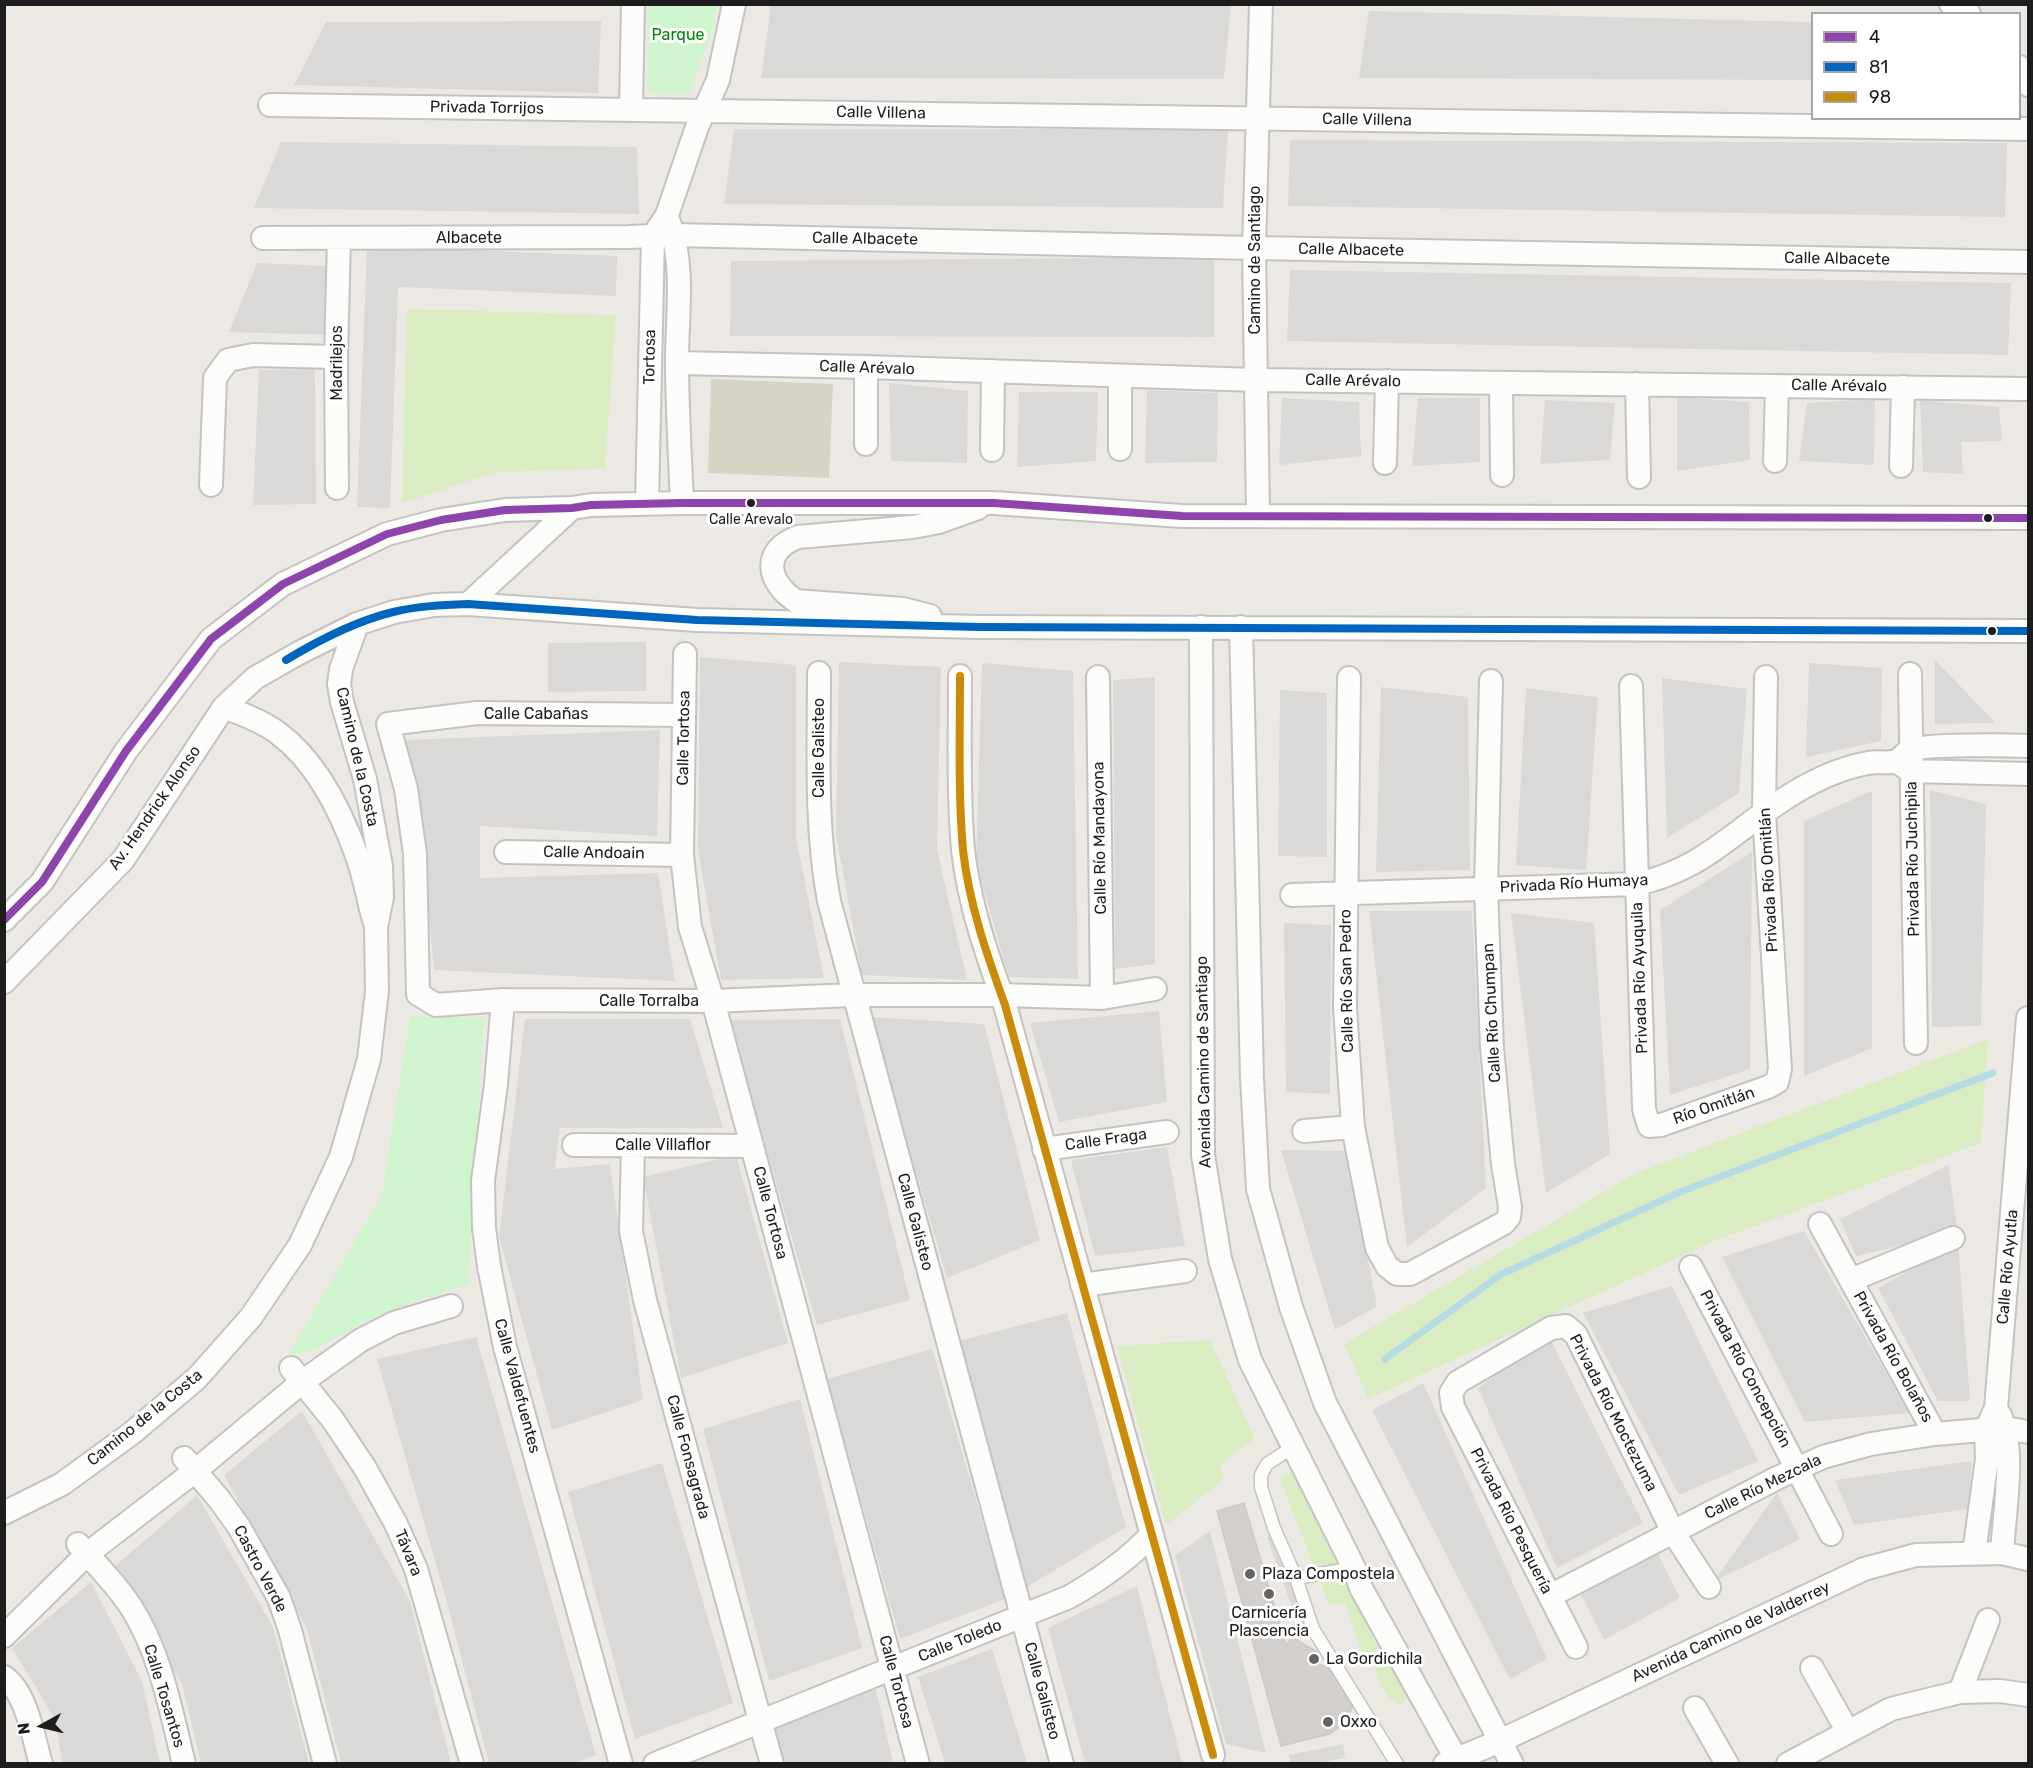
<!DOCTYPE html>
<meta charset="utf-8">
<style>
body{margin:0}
#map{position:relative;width:2033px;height:1768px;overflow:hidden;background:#ece9e5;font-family:Rubik,sans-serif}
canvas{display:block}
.frame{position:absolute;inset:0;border:6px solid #1d1d1d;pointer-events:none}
.legend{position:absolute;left:1811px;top:12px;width:210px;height:108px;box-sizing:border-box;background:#fff;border:2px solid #a5a5a5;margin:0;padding:8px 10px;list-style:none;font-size:18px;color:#1d1d1d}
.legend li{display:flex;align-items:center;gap:12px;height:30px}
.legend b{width:30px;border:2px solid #a5a5a5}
.north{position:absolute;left:12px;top:1696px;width:60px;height:60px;-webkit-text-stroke:4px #fff;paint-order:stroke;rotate:262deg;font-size:16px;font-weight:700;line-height:24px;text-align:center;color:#1d1d1d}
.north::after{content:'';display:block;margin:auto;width:21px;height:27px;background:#1d1d1d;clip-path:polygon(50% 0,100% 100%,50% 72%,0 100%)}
</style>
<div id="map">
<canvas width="2033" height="1768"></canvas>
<div class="frame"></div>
<ul class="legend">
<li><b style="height:8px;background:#8e44ad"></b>4</li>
<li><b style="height:8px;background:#0065bd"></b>81</li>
<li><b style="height:8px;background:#cb8b06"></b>98</li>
</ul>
<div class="north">N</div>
</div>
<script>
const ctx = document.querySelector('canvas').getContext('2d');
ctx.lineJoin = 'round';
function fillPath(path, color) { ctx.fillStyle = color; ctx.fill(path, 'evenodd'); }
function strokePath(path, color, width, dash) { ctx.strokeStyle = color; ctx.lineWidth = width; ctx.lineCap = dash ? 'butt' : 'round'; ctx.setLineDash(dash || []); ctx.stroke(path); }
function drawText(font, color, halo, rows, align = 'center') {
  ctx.font = font + ' Rubik,sans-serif'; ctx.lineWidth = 6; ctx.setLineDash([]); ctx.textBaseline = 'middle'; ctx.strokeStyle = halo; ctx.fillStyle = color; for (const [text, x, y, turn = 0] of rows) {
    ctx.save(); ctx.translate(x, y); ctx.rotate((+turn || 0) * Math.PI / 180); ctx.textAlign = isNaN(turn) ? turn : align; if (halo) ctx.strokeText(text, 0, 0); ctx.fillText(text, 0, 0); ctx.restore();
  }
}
fillPath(new Path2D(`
 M771,5V4L1231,5L1224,79L761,78Z
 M1369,11L1812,22V80L1359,78Z
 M601,21L598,93L294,85L326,22Z
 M734,129H1228L1223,208L724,204Z
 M1290,140L2007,143L2005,217L1288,206Z
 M281,142L637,147L639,214L254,208Z
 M367,246L617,256L616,296L398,287L390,508L357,507Z
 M1214,257V337L730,336L731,261Z
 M257,263L332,266L330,335L229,332Z
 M1290,270L2011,283L2008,355L1287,341Z
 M315,369L316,504L253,505L259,370Z
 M889,383L968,391L967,463L891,461Z
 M1147,390L1218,393L1217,462L1145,463Z
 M1019,392H1098L1096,461L1017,467Z
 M1677,397L1749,402L1750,460L1677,471Z
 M1282,398L1359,402L1361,456L1279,465Z
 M1418,398H1480V462L1412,466Z
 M1875,399L1874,465L1799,461L1807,403Z
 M1545,400L1615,403L1610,460L1540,464Z
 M1920,400L1999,407L2002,441L1961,442L1963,474L1923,472Z
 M646,642V691L548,692V643Z
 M700,657L796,665V837L824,978L721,980L698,850Z
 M1935,660L1996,723L1935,724Z
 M839,662L941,667L937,850L967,980L862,975L836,835Z
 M982,663L1073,671L1078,979L1009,977L976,863Z
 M1809,663L1882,668L1881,741L1806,757Z
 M1155,677V964L1115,969L1113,680Z
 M1662,678L1747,689L1739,793L1667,838Z
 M1381,687L1468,697L1470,870L1376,872Z
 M1526,688L1598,697L1586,870L1516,865Z
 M1280,690L1327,693V857L1278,856Z
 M660,730L657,836L480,826V878L658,873L675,981L434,970L425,871L405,740Z
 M1930,790L1986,804L1981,1026L1932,1027Z
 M1872,791V1048L1804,1076V821Z
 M1752,852L1750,1069L1670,1095L1660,910Z
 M1369,911H1472L1486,1188L1407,1247Z
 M1511,913L1594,923L1610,1154L1546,1193Z
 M1284,923L1331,925L1330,1094L1286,1092Z
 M1159,1011L1167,1102L1059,1122L1030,1023Z
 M871,1017L984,1024L1040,1240L947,1278Z
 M525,1019H690L723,1128H560L555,1169L610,1164L643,1400L552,1430L499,1237Z
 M840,1019L910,1300L817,1325L729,1020Z
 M1167,1147L1185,1246L1095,1256L1071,1160Z
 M1281,1150L1347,1151L1377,1306L1335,1330Z
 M736,1155L788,1343L681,1378L643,1177Z
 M1948,1165L1958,1232L1856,1256L1840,1219Z
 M1804,1231L1909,1413L1805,1422L1722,1257Z
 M1958,1242L1970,1401H1938L1878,1288Z
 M1672,1286L1758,1461L1679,1495L1583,1313Z
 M1067,1313L1126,1527L1027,1587L959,1341Z
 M476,1337L596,1755L575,1763H489L444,1592L377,1359Z
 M1549,1337L1643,1523L1557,1568L1478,1388Z
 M932,1349L1005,1599L900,1639L827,1379Z
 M1423,1383L1547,1659L1510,1679L1372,1410Z
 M800,1399L862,1648L769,1681L703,1429Z
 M302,1411L410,1601L451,1763H341L307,1629L224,1475Z
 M1972,1461L1968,1509L1854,1525L1835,1480Z
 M662,1463L733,1703L635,1739L568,1492Z
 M1777,1493L1800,1539L1713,1582Z
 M197,1495L273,1627L309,1763H201L182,1684L114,1567Z
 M1210,1531L1266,1753L1226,1744L1175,1555Z
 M1658,1554L1680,1598L1604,1640L1581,1594Z
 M91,1582L142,1681L160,1763H62L55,1719L12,1648Z
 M1137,1586L1182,1763H1085L1048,1628Z
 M992,1649L1027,1763H945L918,1677Z
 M876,1689L893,1763H781L770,1726Z`), '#dbd9d7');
fillPath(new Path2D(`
 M711,379L833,384L829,478L708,473Z`), '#d7d4c6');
fillPath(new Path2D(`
 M407,309L616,315L605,469L495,472L402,503Z
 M1988,1039L1981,1143L1714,1241L1368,1399L1344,1344L1636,1173Z
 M1210,1340L1255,1439L1221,1464L1223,1480L1166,1525L1117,1346Z
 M1295,1470L1377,1645L1403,1679L1408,1696L1400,1705L1390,1700L1381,1685L1372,1660L1361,1649L1345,1604L1329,1605L1279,1477Z`), '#daecc1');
fillPath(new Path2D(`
 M648,5H718L712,32L689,94H649Z
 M410,1016L484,1018L468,1284L378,1315L313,1350L288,1355L382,1195Z`), '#d0f5ce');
fillPath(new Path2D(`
 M1283,1532L1319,1624L1300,1630L1267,1537Z
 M1343,1744L1345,1758L1318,1763H1291L1289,1755Z`), '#dad9d7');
strokePath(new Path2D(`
 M1385,1359L1500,1275L1680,1192L1993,1073`), '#b5dce2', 7);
const building = new Path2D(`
 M1244,1503L1286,1645L1292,1637L1317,1652V1663L1337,1671L1348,1687L1352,1708L1346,1722L1330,1734L1281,1746L1217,1511Z`);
fillPath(building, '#d3cfcc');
strokePath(building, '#cfcac6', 1.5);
const service = new Path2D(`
 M1293,1447L1267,1464L1261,1475V1487L1274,1528L1296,1578L1313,1629L1397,1764
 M1296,1578L1354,1568`);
const minor = new Path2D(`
 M1951,4L1969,14
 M2020,67L2028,85
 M270,105L2028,129
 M631,109L633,4
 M669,222C685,265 677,315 677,360C677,408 680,455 682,503
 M263,238L629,237L674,235L1254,248L2028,262
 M677,363L866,367L1255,380L2028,389
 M866,367V444
 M1120,376V449
 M1501,383L1502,475
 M1637,384L1639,477
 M992,450L993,371
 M1775,461L1777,386
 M1385,463L1387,381
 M1901,466L1903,387
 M211,485L215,378L228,360L253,355L336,357
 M337,488L336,357L339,238
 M647,503L653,236L667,215L697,127L718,80L734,4
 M1258,516L1254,248L1261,4
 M468,604L572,508
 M930,616L903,609L796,601C767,582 761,551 798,537L913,527L939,522L978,508
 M1201,627L1203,1155L1220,1259L1250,1360L1354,1568L1361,1588L1459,1764
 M1241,627L1252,1078L1258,1189L1291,1307L1325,1403L1512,1764
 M685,654L682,855L690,927L713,1001L918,1764
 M819,673C819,749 815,826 829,901L1062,1764
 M1910,674L1916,1043
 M960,676C960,733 958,793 963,850C969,904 987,955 1005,1005L1213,1755
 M1098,677L1102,998
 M1349,678L1345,1007L1353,1127L1377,1248L1387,1266L1397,1274H1410L1504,1223L1509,1217L1510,1207L1503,1164L1492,1048L1486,889L1491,681
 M1631,686L1644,1109L1649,1126L1661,1125L1768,1087L1777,1082L1780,1069L1764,813L1766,677
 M224,707C242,714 262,721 278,733C317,762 341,811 357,856C365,877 368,901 375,923
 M684,715L477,713L388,724L406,789L415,854L418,994L436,1005L503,1000L713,1001L853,995H1001L1102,998L1155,989
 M1900,764L1911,771L2028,774
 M506,852L682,855
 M1292,895L1637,884C1700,870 1727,837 1778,803C1806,784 1835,769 1868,763C1877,761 1888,764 1896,761C1901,759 1905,753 1910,750C1925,744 2009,745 2028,746
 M4,920L42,882L126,751L211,639L283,584L387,534L441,520L505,510L572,508L591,505L682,503H994L1182,516L2028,518
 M4,982L123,860L224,707L255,678L297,654L357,624L394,612L434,605L468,604L697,620L979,627L2028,631
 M503,1000L496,1084L483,1181L484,1228L489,1266L505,1347L621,1764
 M1304,1131L1353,1127
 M574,1145L752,1146
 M633,1145L631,1231L645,1300L772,1764
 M1044,1149L1167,1132
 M1820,1224L1935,1434
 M1691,1267L1831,1534
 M1851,1280L1953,1238
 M1082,1285L1185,1271
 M291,1368L333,1420L365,1468L396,1524L416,1569L472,1764
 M2000,1415C2016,1452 2004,1512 2002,1553
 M184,1458L219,1499L239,1527L279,1598L290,1630L325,1764
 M4,1513L62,1484L132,1433L197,1378L251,1317L300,1245L341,1157L369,1059L377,991L376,927L382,897L381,866L365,779L342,702L339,684L341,669L357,624
 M78,1544C96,1564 116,1584 131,1607C161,1654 171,1711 184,1764
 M1974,1553L1987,1459L1986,1430L1996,1408L2028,1018
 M1550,1596L1777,1478L1823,1457L1871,1444L1935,1434L2005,1428L2028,1432
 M4,1636L87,1554L195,1471L302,1382L361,1340L394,1323L451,1306
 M1576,1647L1453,1407L1451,1393L1458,1382L1551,1328L1566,1326L1576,1335L1673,1532L1709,1587
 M1812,1668L1848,1732
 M4,1677C27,1693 33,1737 41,1764
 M1960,1692L1988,1620
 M1695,1708L1727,1764
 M655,1764L1069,1597C1099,1580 1128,1560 1151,1535
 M1445,1764L1500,1741L1864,1569L1916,1555L2002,1553L2028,1559
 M1788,1764L1891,1709L1960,1692L2000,1691L2028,1695`);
strokePath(service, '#c4c3c1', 15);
strokePath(minor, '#c4c3c1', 26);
strokePath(service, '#fcfcfb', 12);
strokePath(minor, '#fcfcfb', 22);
strokePath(new Path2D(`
 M4,920L42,882L126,751L211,639L283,584L387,534L441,520L505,510L572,508L591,505L682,503H994L1182,516L2028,518`), '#8e44ad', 8);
strokePath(new Path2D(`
 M286,660C319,640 356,621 393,612C418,606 443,605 468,604L697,620L979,627L2028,631`), '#0065bd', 8);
strokePath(new Path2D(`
 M960,676C960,733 958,793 963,850C969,904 987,955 1005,1005L1213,1755`), '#cb8b06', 8);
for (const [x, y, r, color] of [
 [751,503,5,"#1d1d1d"],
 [1988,518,5,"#1d1d1d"],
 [1992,631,5,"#1d1d1d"],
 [1250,1574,6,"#656463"],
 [1269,1594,6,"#656463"],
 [1314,1659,6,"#656463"],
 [1328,1722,6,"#656463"]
]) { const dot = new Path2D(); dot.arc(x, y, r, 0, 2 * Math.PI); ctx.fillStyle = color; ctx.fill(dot); strokePath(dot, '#fff', 2); }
drawText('14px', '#1d1d1d', '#fff', [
 ["Calle Arevalo",751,520]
]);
drawText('16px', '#018505', '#fff', [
 ["Parque",678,35]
]);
drawText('16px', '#1d1d1d', '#fff', [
 ["Privada Torrijos",487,108,1],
 ["Calle Villena",881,113,1],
 ["Calle Villena",1367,120,1],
 ["Albacete",469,238],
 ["Calle Albacete",865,239,1],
 ["Calle Albacete",1351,250,1],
 ["Calle Albacete",1837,259,1],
 ["Camino de Santiago",1255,260,-90],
 ["Tortosa",650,357,-89],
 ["Madrilejos",337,363,-90],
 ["Calle Arévalo",867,368,2],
 ["Calle Arévalo",1353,381,1],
 ["Calle Arévalo",1839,386,1],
 ["Calle Cabañas",536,714],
 ["Calle Tortosa",684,738,-89],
 ["Calle Galisteo",819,748,-90],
 ["Camino de la Costa",357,757,77],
 ["Av. Hendrick Alonso",155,808,-55],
 ["Calle Río Mandayona",1100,838,-91],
 ["Calle Andoain",594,853,1],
 ["Privada Río Juchipila",1913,859,-91],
 ["Privada Río Omitlán",1769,880,-93],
 ["Privada Río Humaya",1574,884,-3],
 ["Privada Río Ayuquila",1640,978,-92],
 ["Calle Río San Pedro",1347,981,-91],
 ["Calle Torralba",649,1001],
 ["Calle Río Chumpan",1492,1013,-93],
 ["Avenida Camino de Santiago",1204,1062,-91],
 ["Río Omitlán",1714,1106,-19],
 ["Calle Fraga",1106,1140,-8],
 ["Calle Villaflor",663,1145],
 ["Calle Tortosa",770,1213,75],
 ["Calle Galisteo",915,1222,75],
 ["Calle Río Ayutla",2008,1267,-85],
 ["Privada Río Bolaños",1893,1357,61],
 ["Privada Río Concepción",1745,1369,62],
 ["Calle Valdefuentes",517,1386,75],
 ["Privada Río Moctezuma",1613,1413,63],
 ["Camino de la Costa",145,1418,-39],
 ["Calle Fonsagrada",688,1457,75],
 ["Calle Río Mezcala",1763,1487,-26],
 ["Privada Río Pesquería",1511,1521,63],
 ["Távara",408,1553,68],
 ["Castro Verde",260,1569,62],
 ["Avenida Camino de Valderrey",1731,1632,-25],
 ["Calle Toledo",960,1641,-22],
 ["Calle Tortosa",896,1682,75],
 ["Calle Galisteo",1042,1691,75],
 ["Calle Tosantos",164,1696,73]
]);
drawText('16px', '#1d1d1d', '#fff', [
 ["Plaza Compostela",1262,1574],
 ["Carnicería",1269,1613,"center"],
 ["Plascencia",1269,1631,"center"],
 ["La Gordichila",1326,1659],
 ["Oxxo",1340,1722]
], 'left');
</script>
